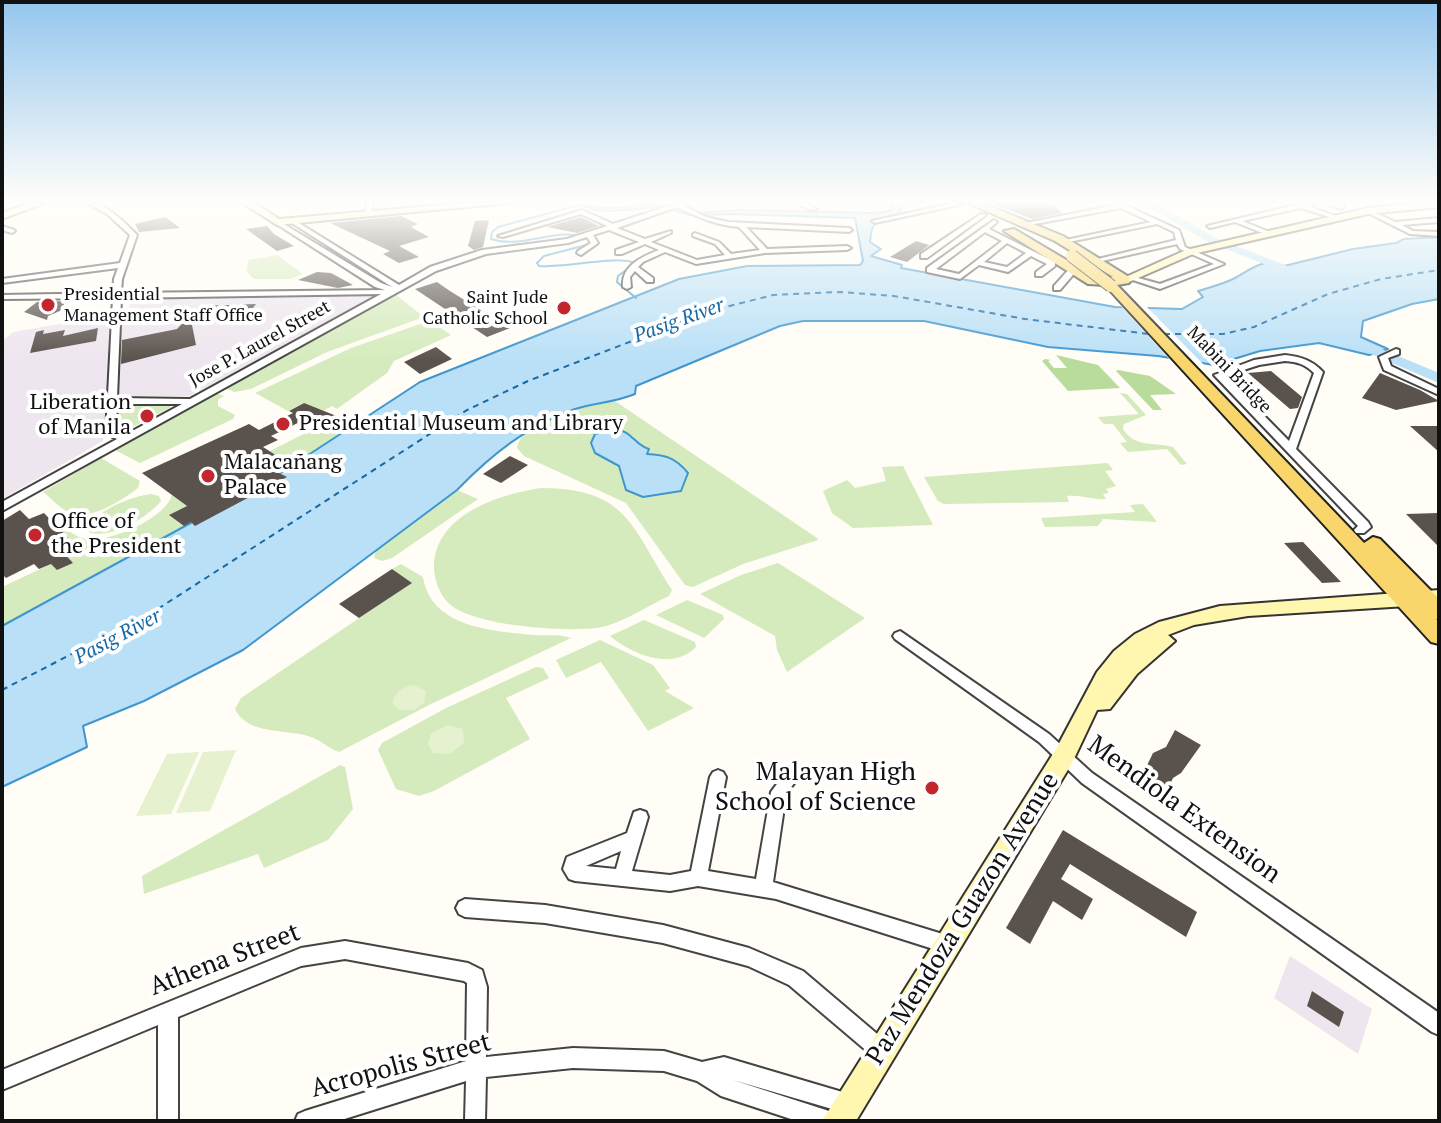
<!DOCTYPE html>
<meta charset="utf-8">
<style>
body{margin:0}
#map{position:relative;width:1441px;height:1123px;overflow:hidden;background:#fffdf5;font-family:"PT Serif",serif}
canvas{display:block}
.frame{position:absolute;inset:0;border:4px solid #111;pointer-events:none}
</style>
<div id="map">
<canvas width="1441" height="1123"></canvas>
<div class="frame"></div>
</div>
<script>
const ctx = document.querySelector('canvas').getContext('2d');
ctx.lineJoin = 'round';
function fillPath(path, color) { ctx.fillStyle = color; ctx.fill(path, 'evenodd'); }
function strokePath(path, color, width, dash) { ctx.strokeStyle = color; ctx.lineWidth = width; ctx.lineCap = dash ? 'butt' : 'round'; ctx.setLineDash(dash || []); ctx.stroke(path); }
function drawText(font, color, halo, rows, align = 'center') {
  ctx.font = font + ' "PT Serif",serif'; ctx.lineWidth = 8; ctx.setLineDash([]); ctx.textBaseline = 'middle'; ctx.strokeStyle = halo; ctx.fillStyle = color; for (const [text, x, y, turn = 0] of rows) {
    ctx.save(); ctx.translate(x, y); ctx.rotate((+turn || 0) * Math.PI / 180); ctx.textAlign = isNaN(turn) ? turn : align; if (halo) ctx.strokeText(text, 0, 0); ctx.fillText(text, 0, 0); ctx.restore();
  }
}
fillPath(new Path2D(`
 M382,293L190,396H107L103,441L2,499V341L13,332L129,312L130,299Z
 M1290,956L1372,1009L1358,1054L1274,998Z`), '#eee6ef');
fillPath(new Path2D(`
 M277,255L303,274L291,279H254L247,272L248,260Z
 M395,294L424,317L327,352L251,389L234,392L225,388Z
 M426,322H432L451,335L394,361L387,373L337,409L332,406L321,412L303,403L288,411L255,393L351,348Z
 M216,393L224,396L218,400V406L235,415L233,419L140,463L115,450Z
 M1120,393L1127,394L1146,415L1124,424L1123,429C1135,448 1154,442 1173,447L1187,464L1181,465L1167,449L1128,452L1120,443L1127,442L1113,424H1104L1098,417L1139,414Z
 M615,401L817,538L818,540L743,564L693,587L685,585L626,503L524,456L517,448C522,418 590,406 615,401Z
 M124,405L168,404L171,407L125,431L118,428L119,409Z
 M325,423L328,424L321,429L339,435L273,478L260,470L282,459L270,451Z
 M101,458L140,481L138,488C124,499 93,519 74,514C63,512 52,499 43,492Z
 M1108,463L1113,470L1105,471L1116,486L1106,489L1109,493L1103,494L1106,499C1092,500 1083,495 1067,496L1069,502L944,504L938,501L924,477Z
 M903,466L933,525L853,528L832,513L823,491L847,480L855,488L886,481L882,467Z
 M542,488C628,489 631,526 672,590L669,596C647,606 620,625 596,628C563,632 479,626 452,606C441,598 435,583 434,569C433,515 499,494 542,488Z
 M457,490L478,499L392,558L382,561L374,558L376,550Z
 M151,494L159,496L161,501C146,519 110,540 88,532C90,512 132,496 151,494Z
 M172,495L187,506L170,515L184,526L2,626V587L51,564L57,570L72,563L59,548L72,542L60,529L64,527C71,532 77,538 86,539C109,543 166,518 172,495Z
 M1143,504L1157,522L1103,519L1098,526L1045,527L1041,518L1135,512L1130,505Z
 M778,563L865,618L787,672L777,650L775,636L700,594L741,575Z
 M401,564L423,577C431,628 493,631 534,635C547,636 560,634 571,638L429,705L339,752C329,749 321,740 311,737C286,728 248,736 235,709L241,698L411,583L392,569Z
 M687,600L723,615L724,619L704,638L656,615Z
 M644,620L695,642L696,647C673,671 633,655 610,636Z
 M600,640L653,665L670,688L665,691L694,708L648,731L601,662L566,678L556,660Z
 M536,667L543,668L549,678L506,698L530,739L434,791L419,796L396,789L378,750L382,743L446,708Z
 M340,765L345,767L353,809L328,840L264,868L258,854L144,894L142,876Z`), '#d5ebbd');
fillPath(new Path2D(`
 M1056,355L1098,365L1120,388L1068,391L1042,361L1045,359L1051,360L1048,361L1054,368H1067Z
 M1118,370L1150,376L1176,394L1150,395L1162,410H1153L1116,371Z`), '#b9dc9c');
fillPath(new Path2D(`
 M414,685L426,691L424,703L414,710H398L393,704C393,692 403,687 414,685Z
 M448,725L463,729L464,743L450,754L433,753L428,744L431,734Z
 M236,750L210,811L176,813L203,752Z
 M199,752L171,814L136,816L167,754Z`), '#e6f2cf');
const water = new Path2D(`
 M893,203L903,204L900,212C881,224 872,214 870,242L881,249L871,256L902,265L901,268L1115,307L1182,309L1203,297L1198,291C1210,287 1224,284 1235,278C1251,269 1265,257 1284,266L1353,249L1396,243L1404,239L1439,237V299L1412,304L1363,321L1361,337L1388,349L1369,355L1319,343L1260,351L1214,365L1158,356L1048,347L924,321H803L780,326L636,386L635,394C616,402 595,403 575,409C528,425 491,455 457,490L243,650L144,701L83,726L87,747L2,787V626L273,478L420,382L679,279L747,266L860,265L863,261L855,218L733,214L691,215L658,207L612,211L595,210L583,206L612,208L651,204L697,213L739,210L874,213L890,211Z
 M614,429C632,430 634,445 649,449L647,454C665,455 675,457 688,473L681,491L643,497L626,490L619,466L595,453L591,443L595,434Z`);
fillPath(water, '#b9e0f7');
strokePath(water, '#3f96cf', 2);
fillPath(new Path2D(`
 M1118,303L1144,304L1207,368L1172,362Z`), '#fffdf5');
strokePath(new Path2D(`
 M582,236C551,229 521,249 491,239L492,232L498,227L586,203
 M589,239L590,244L544,256L537,263L539,266C561,268 622,255 634,263
 M629,268L618,276L617,282L636,298`), '#3f96cf', 2);
fillPath(new Path2D(`
 M1142,203H1155L1216,238L1302,272L1292,275L1208,242Z
 M1357,339L1439,373V383L1352,346L1350,343Z`), '#b9e0f7');
strokePath(new Path2D(`
 M1164,334H1223L1254,327L1328,294L1381,279L1439,270
 M2,690L153,612L467,410L528,381L710,311L773,295L840,292L894,296L1025,319L1149,334`), '#1768a6', 2, [6, 5]);
fillPath(new Path2D(`
 M991,203H1053L1062,213L1032,219Z
 M401,216L418,224L411,227L429,237L399,246L419,257L399,263L383,254L390,251L330,223Z
 M165,217L180,228L139,232L135,224Z
 M581,217L599,226L577,233L547,227Z
 M489,220L483,247L474,250L468,246L475,221Z
 M267,226L274,234L294,246L277,251L246,229Z
 M916,241L929,245L907,262L890,257Z
 M317,272L331,273L353,285L338,288L298,280Z
 M437,282L450,291L510,328L487,337L415,289Z
 M65,301L62,310L48,316L47,320L24,312L37,302Z
 M256,304L249,313L191,315L199,306Z
 M190,315L196,345L121,364L122,340L177,329Z
 M98,328L96,341L30,353L36,332L44,330L43,334L65,330L63,336Z
 M436,347L452,359L420,374L404,362Z
 M1271,371L1302,397L1298,408L1290,409L1248,373Z
 M1380,373L1420,390L1439,401L1396,410L1362,398Z
 M304,403L339,417L328,424L306,419L271,436L278,440L263,447L282,459L267,467L287,477L195,526L191,522L184,526L169,515L187,506L142,473L249,424L259,430L293,413L289,411Z
 M1410,426H1439V452Z
 M510,456L528,465L501,483L483,474Z
 M20,510L29,519L44,513L72,542L59,548L73,563L57,570L51,564L39,569L34,564L6,578L2,574V521Z
 M1439,513V547L1406,514Z
 M1303,542L1341,582L1322,583L1284,543Z
 M392,569L412,583L359,618L339,604Z
 M1175,730L1201,745L1181,773L1173,778L1162,802L1136,788L1153,753L1166,747Z
 M1063,830L1197,912L1186,937L1070,864L1061,879L1093,899L1082,920L1053,901L1030,944L1006,928Z
 M1312,991L1344,1012L1339,1027L1307,1006Z`), '#5a524d');
const street = new Path2D(`
 M87,203C107,203 124,222 137,235L122,279L121,293L385,290L375,287L275,223L274,222L277,220L381,283L392,287L289,221L294,220L399,285L430,267L482,250L567,239L607,226L581,214L503,237L498,236L582,210L613,224L675,204L687,203L683,205L706,217L728,222L849,228L852,230L849,232L746,227L767,249L847,246L851,248L847,250L765,253L696,264L665,252L643,262L638,267L653,278V282H647L635,271L630,277L631,287L627,289L623,287C621,266 641,257 659,250L645,244L622,254H616V250L639,242L609,230L593,235L598,243L581,255L577,253L578,251L591,243L587,237L568,243L486,254L436,271L2,511V502L117,439L106,434L113,298L2,299V295L113,293L114,279L118,268L2,283V279L120,263L130,235L107,214ZM677,207C697,217 716,225 739,227L760,250L731,254L719,242L695,233L693,234V236L715,244L725,255L697,260L651,242L671,233V231L645,239L617,228ZM381,294L190,399L117,398L121,298ZM117,404H182L125,435L116,432Z
 M367,203H373L371,214L368,216L365,214Z
 M795,203H805L817,209L812,210Z
 M954,203L963,204L875,223L872,221Z
 M1112,203H1121L1179,230L1185,247L1224,264L1160,289L1127,278L1131,276L1160,284L1214,264L1180,249L1177,244L1098,262L1094,260L1176,240L1174,232L1157,224L1064,243L1061,241L1151,222L1121,208L1024,226L1021,224L1115,205Z
 M1304,203H1317L1309,206L1341,218L1336,219L1301,208L1242,221L1272,233V235L1270,236L1235,222L1210,228L1207,226Z
 M1323,203H1334L1344,207L1341,209Z
 M1366,210H1370L1395,222L1439,218V222L1402,225L1413,231L1439,232V236L1410,234L1366,212Z
 M981,214L986,215L927,258H921V254Z
 M994,220L997,222L989,229L1055,262V266L1042,276H1036V272L1047,264L1031,256L1008,272L979,265L960,279L927,272V268ZM985,232L1002,241L959,274L936,269ZM1007,243L1026,253L1007,267L984,262Z
 M2,226L14,230L15,231L12,233L2,230Z
 M1071,267L1078,269L1060,290H1054V286Z
 M1396,349L1399,350V354L1388,358L1391,366L1439,389V395L1384,370L1379,357Z
 M1285,355C1301,357 1312,360 1323,372L1296,449L1368,522L1371,527L1364,533H1356L1354,530L1358,526L1214,375L1254,360ZM1285,361C1297,362 1305,364 1314,373L1289,441L1225,376L1259,365Z
 M900,631L1049,734L1092,773L1439,1013V1035L1432,1032L1082,783L1039,742L895,639L893,636L895,633Z
 M793,767L798,769L801,774L786,794L773,882L949,936L955,939L958,945L955,951L949,954L776,899L698,886L670,891L575,881L569,879L563,869L567,857L627,833L634,812L640,810L646,812L648,817L632,871L670,875L691,871L710,777L713,772L718,770L723,772L726,777L708,871L756,879L771,792L788,769ZM621,851L616,869L586,866Z
 M465,899L545,905L663,925L749,948L803,971L889,1044L892,1051L889,1058L882,1061L875,1058L789,985L748,966L663,943L545,923L465,917L459,914L456,908L459,902Z
 M345,941L468,963L482,970L487,987L486,1057L573,1048L664,1051L702,1062L724,1057L849,1094L856,1097L859,1104L856,1111L849,1114L733,1080L829,1111L836,1114L839,1121H797L721,1096L697,1081L664,1071L573,1068L486,1077L485,1121H465L466,1081L338,1121H295L298,1114L305,1111L466,1061L467,983L464,981L345,959L301,966L178,1017V1121H158V1025L2,1090V1070L301,948Z`);
const secondary = new Path2D(`
 M30,203H45L2,219V213Z
 M243,203H255L279,219L466,203H508L277,225Z
 M1417,203H1439V207L1368,214L1193,254L1129,282L1119,280L1186,250L1368,208Z
 M1439,590V604L1248,616L1194,625L1168,635L1175,641L1137,674L1110,709L1097,710L1072,763L856,1121H822L1056,749L1097,672L1114,651L1135,634L1159,622L1220,606Z`);
const primary = new Path2D(`
 M968,203H982L1063,236L1129,277V283L1117,285L1364,543L1373,537L1380,539L1439,599V620L1436,619L1439,622V644L1431,642L1105,285L1088,284L1004,231L1014,229L1095,277H1113L1055,241Z`);
strokePath(street, '#444', 4);
strokePath(secondary, '#333', 4);
strokePath(primary, '#222', 4);
fillPath(street, '#fff');
fillPath(secondary, '#fff6b0');
fillPath(primary, '#f9d66b');
const primaryBridge = new Path2D(`
 M1072,256L1111,286`);
strokePath(primaryBridge, '#222', 14, []);
strokePath(primaryBridge, '#f9d66b', 12);
const sky = ctx.createLinearGradient(0, 0, 0, 360);
sky.addColorStop(0, '#95c6ee');
sky.addColorStop(0.56, '#fffefa');
sky.addColorStop(1, '#fffefa00');
ctx.fillStyle = sky;
ctx.fillRect(0, 0, 1441, 360);
for (const [x, y, r, color] of [
 [48,305,8,"#c4262e"],
 [564,308,8,"#c4262e"],
 [147,416,8,"#c4262e"],
 [283,424,8,"#c4262e"],
 [208,476,8,"#c4262e"],
 [35,535,8,"#c4262e"],
 [932,788,8,"#c4262e"]
]) { const dot = new Path2D(); dot.arc(x, y, r, 0, 2 * Math.PI); ctx.fillStyle = color; ctx.fill(dot); strokePath(dot, '#fff', 3); }
drawText('18px', '#111', '#fff', [
 ["Presidential",64,295],
 ["Management Staff Office",64,316],
 ["Saint Jude",548,298,"right"],
 ["Catholic School",548,319,"right"]
], 'left');
drawText('18px', '#111', '#fff', [
 ["Jose P. Laurel Street",260,344,-29],
 ["Mabini Bridge",1229,370,46]
]);
drawText('italic 20px', '#1768a6', '#fff', [
 ["Pasig River",679,321,-20],
 ["Pasig River",118,637,-28]
]);
drawText('22px', '#111', '#fff', [
 ["Liberation",131,403,"right"],
 ["of Manila",131,428,"right"],
 ["Presidential Museum and Library",299,424],
 ["Malacañang",224,463],
 ["Palace",224,488],
 ["Office of",51,522],
 ["the President",51,547]
], 'left');
drawText('26px', '#111', '#fff', [
 ["Malayan High",916,773],
 ["School of Science",916,803]
], 'right');
drawText('26px', '#111', '#fff', [
 ["Mendiola Extension",1184,810,36],
 ["Paz Mendoza Guazon Avenue",963,919,-58],
 ["Athena Street",225,960,-21],
 ["Acropolis Street",401,1066,-15]
]);
</script>
